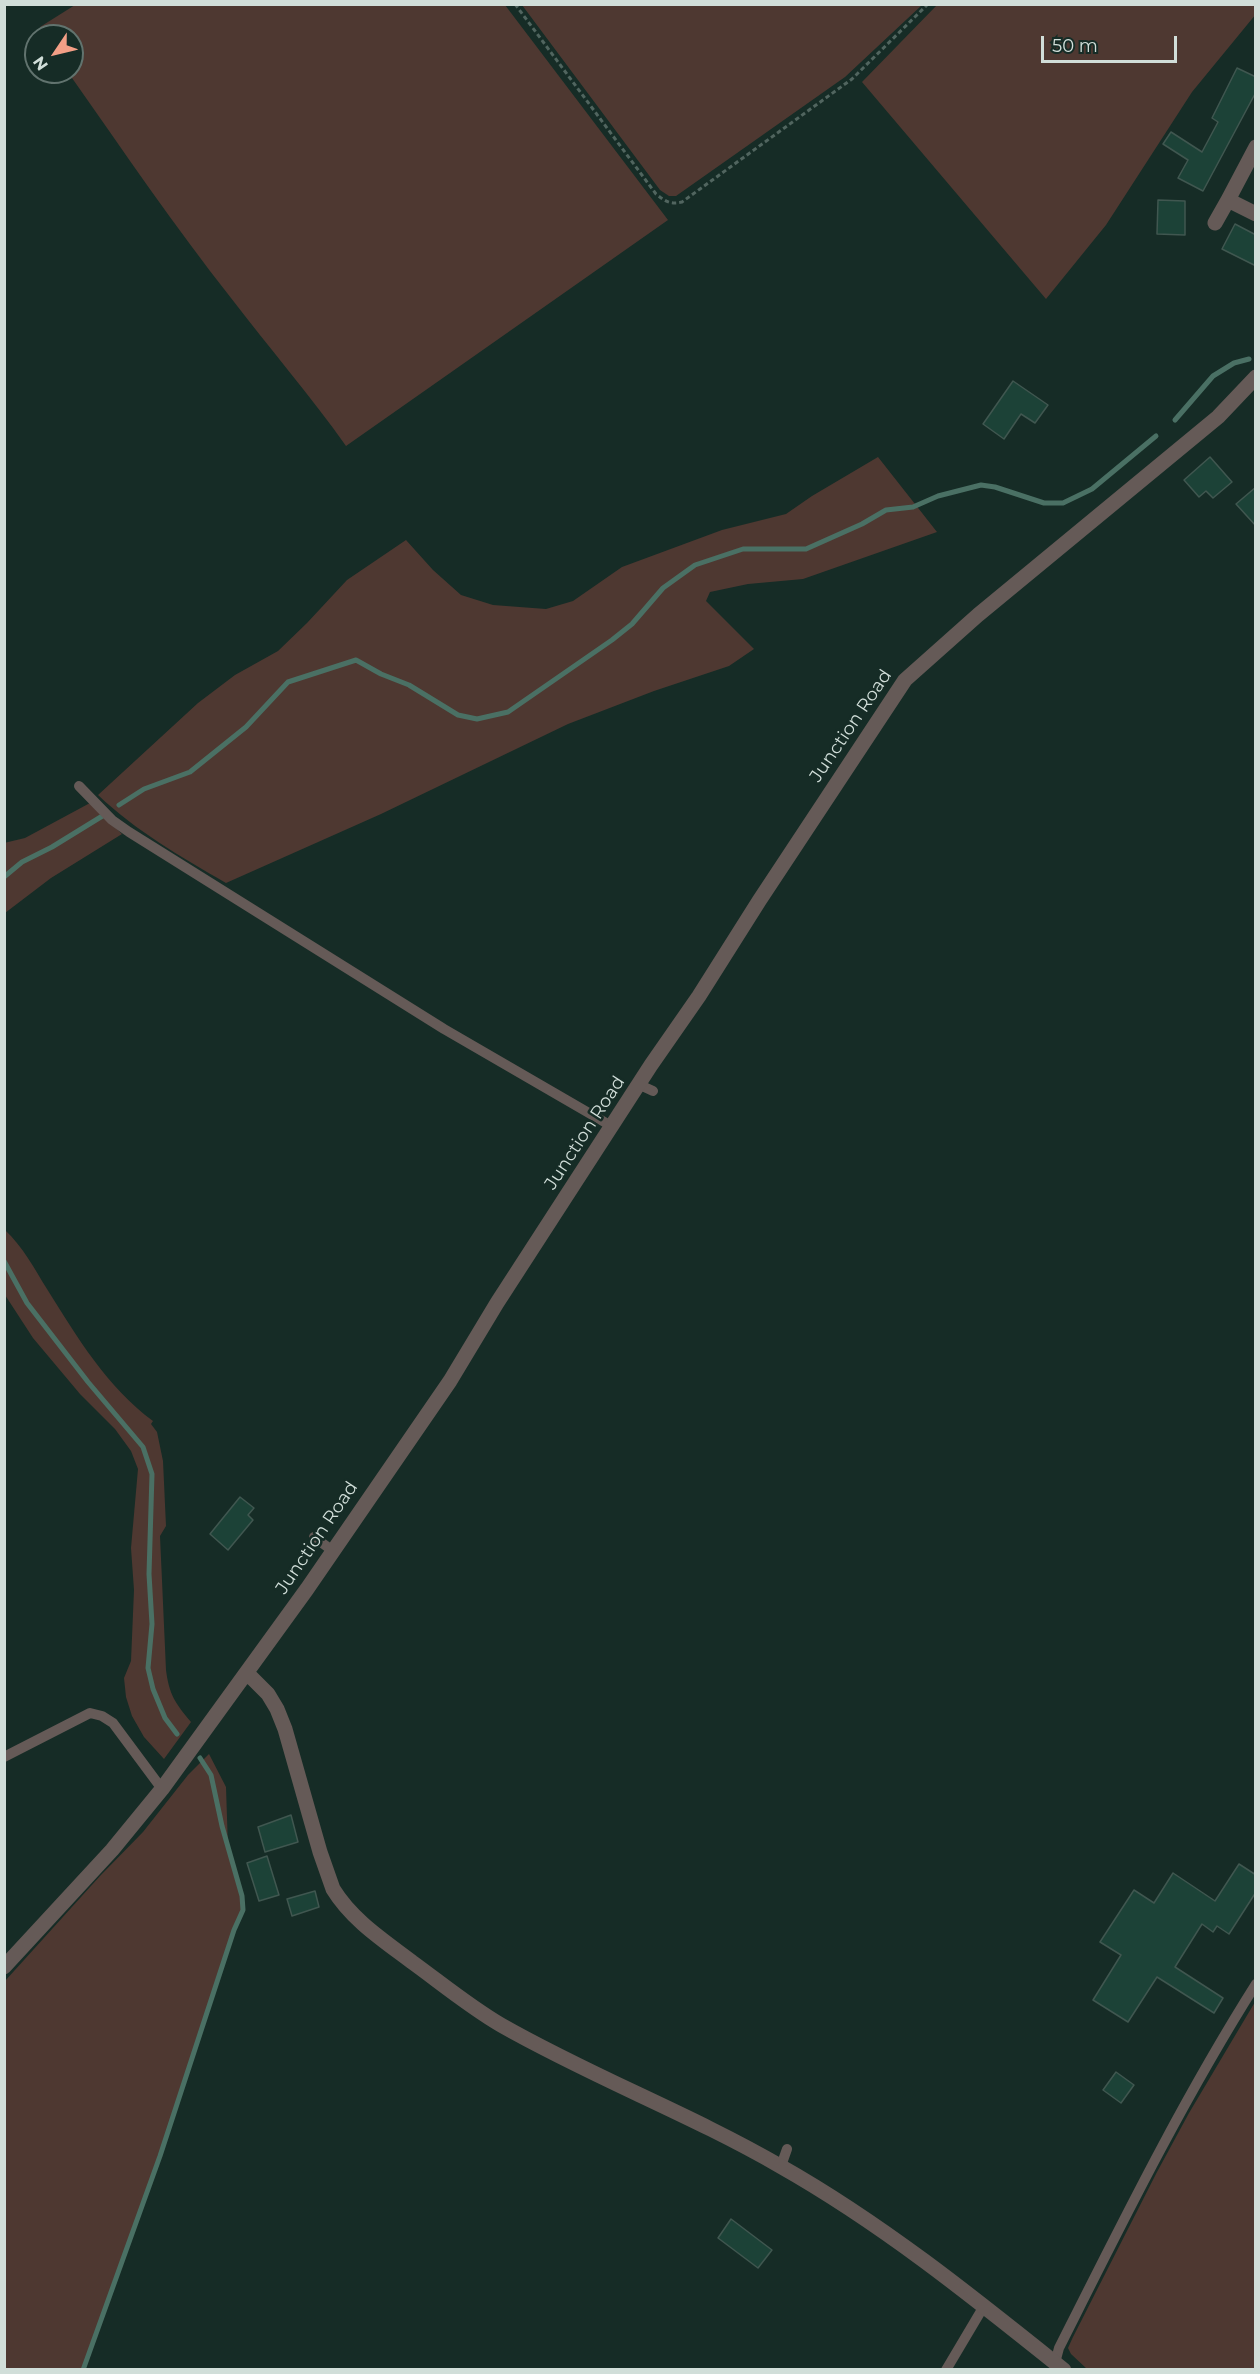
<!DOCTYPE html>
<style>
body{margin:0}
#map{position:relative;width:1260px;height:2374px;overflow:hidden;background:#162c26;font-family:Montserrat,sans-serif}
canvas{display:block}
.frame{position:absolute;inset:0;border:6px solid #d1ded9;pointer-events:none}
.north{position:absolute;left:24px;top:24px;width:60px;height:60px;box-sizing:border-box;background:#162c26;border:2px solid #61736e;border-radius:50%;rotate:235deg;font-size:16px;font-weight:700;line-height:24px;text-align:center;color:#d1ded9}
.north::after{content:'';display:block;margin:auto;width:21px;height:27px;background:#f39f86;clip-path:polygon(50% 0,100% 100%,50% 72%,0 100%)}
.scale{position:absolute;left:1041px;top:36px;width:136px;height:27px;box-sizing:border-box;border:3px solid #d1ded9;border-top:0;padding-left:8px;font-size:18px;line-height:21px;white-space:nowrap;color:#d1ded9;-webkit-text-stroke:4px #162c26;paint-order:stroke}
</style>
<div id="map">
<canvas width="1260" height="2374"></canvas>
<div class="frame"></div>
<div class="north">N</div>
<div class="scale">50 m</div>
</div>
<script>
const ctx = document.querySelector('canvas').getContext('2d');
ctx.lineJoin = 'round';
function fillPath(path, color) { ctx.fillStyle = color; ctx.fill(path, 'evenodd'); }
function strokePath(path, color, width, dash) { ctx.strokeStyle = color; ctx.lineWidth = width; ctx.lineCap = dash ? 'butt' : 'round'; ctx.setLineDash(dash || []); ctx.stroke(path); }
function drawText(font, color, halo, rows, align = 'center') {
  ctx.font = font + ' Montserrat,sans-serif'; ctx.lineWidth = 5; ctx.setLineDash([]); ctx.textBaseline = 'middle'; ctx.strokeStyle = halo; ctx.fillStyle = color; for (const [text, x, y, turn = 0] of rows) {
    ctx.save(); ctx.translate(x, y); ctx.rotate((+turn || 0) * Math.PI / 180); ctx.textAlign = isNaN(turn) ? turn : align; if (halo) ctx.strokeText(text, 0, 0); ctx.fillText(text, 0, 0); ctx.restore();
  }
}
fillPath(new Path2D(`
 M75,5H505L668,220L346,446C310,395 269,348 231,298C175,227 124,152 72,78L68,72H72V36H46L40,27Z
 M522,5H922L845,77L676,196H669L660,190Z
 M937,5L1255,4L1256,14L1192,92L1106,225L1046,299L862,82Z
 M878,457L937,532L803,579L748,584L710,592L706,601L754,649L729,666L654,691L568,724L381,814L226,883C181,857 136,831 98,795L198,703L235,675L278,651L307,623L347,580L406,540L433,570L461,595L493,605L546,609L573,601L622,567L722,530L786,514L812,496Z
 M90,803L122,834L51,878L5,913L4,843L25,838Z
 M5,1230C23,1247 34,1268 47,1289C77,1337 107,1387 153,1421L151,1424L157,1432L163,1461L166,1526L160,1536L166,1670C169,1694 175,1703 191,1722L164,1759L144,1737L132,1716L126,1697L124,1678L131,1661L134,1590L131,1548L138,1469L131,1451L115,1429L80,1394L33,1338L5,1295Z
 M209,1754L226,1787L228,1848L242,1896L243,1910L234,1930L160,2156L82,2369H5V1981L100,1876L143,1832L188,1775Z
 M1255,2002V2369H1087L1071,2354L1068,2348L1073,2337L1157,2172L1189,2113Z`), '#4e3831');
strokePath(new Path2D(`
 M1175,420L1213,376L1234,363L1249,359
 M119,805L144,789L190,772L246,727L288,682L356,660L381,674L409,685L458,715L477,719L508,712L612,640L632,624L663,588L695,565L743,549H806L862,524L886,510L913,507L938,496L981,485L995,487L1044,503H1063L1092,489L1156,436
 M4,877L22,862L52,847L104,815
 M4,1261L27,1303L88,1382L143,1447L152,1474L149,1574L152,1624L148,1668L153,1689L165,1718L177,1734
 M83,2370L160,2156L234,1930L243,1910L242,1896L222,1826L211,1775L200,1758`), '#4a7064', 5);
const building = new Path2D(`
 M1237,68L1256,77V92L1203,191L1178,178L1188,160L1163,144L1171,132L1202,152L1218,122L1212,118Z
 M1158,200L1185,201V235L1157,234Z
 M1235,224L1256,235V266L1222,249Z
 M1013,381L1048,405L1035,423L1021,414L1004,439L983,424Z
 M1210,457L1232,482L1213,498L1206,491L1199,497L1184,480Z
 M1256,487V526L1236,504Z
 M240,1497L254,1508L248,1515L253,1520L228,1550L210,1534Z
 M291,1815L298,1842L265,1852L258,1827Z
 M267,1856L279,1895L259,1901L247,1863Z
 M1239,1864L1256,1875V1892L1229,1934L1217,1926L1213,1932L1202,1924L1175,1967L1223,1998L1214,2013L1157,1977L1128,2022L1093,2000L1121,1955L1100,1942L1134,1890L1154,1903L1173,1873L1215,1901Z
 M315,1891L319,1907L292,1916L287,1899Z
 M1116,2072L1134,2085L1121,2103L1103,2090Z
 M731,2219L772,2250L758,2268L718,2238Z`);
fillPath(building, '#1c4237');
strokePath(building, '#405750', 1.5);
strokePath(new Path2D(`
 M515,4L656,194C665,201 670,205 682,202L852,79L928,4`), '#51655f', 3, [4.5, 3]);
strokePath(new Path2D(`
 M79,786L112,820L129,832L444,1029L613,1127
 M640,1085L653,1091
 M314,1537L333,1551
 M4,1757L90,1713L102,1716L113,1723L162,1789
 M781,2166L787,2149
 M1055,2363L1059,2348C1121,2225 1182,2101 1256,1984
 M946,2370L984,2306`), '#655a57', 10);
strokePath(new Path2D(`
 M1256,147L1228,200L1256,214
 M1215,223L1228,200
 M248,1674L268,1694L277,1709L285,1729L320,1852L333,1889C352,1920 383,1940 412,1962C441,1983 470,2007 501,2025C592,2077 690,2114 780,2166C881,2223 973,2297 1064,2370
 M4,1967L112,1850L162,1789L307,1589L450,1381L497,1303L651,1065L699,996L759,901L905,680L978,615L1218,417L1256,377`), '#655a57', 15);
drawText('18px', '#d1ded9', '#162c26', [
 ["Junction Road",851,726,-56],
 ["Junction Road",585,1133,-57],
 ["Junction Road",317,1538,-56]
]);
</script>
